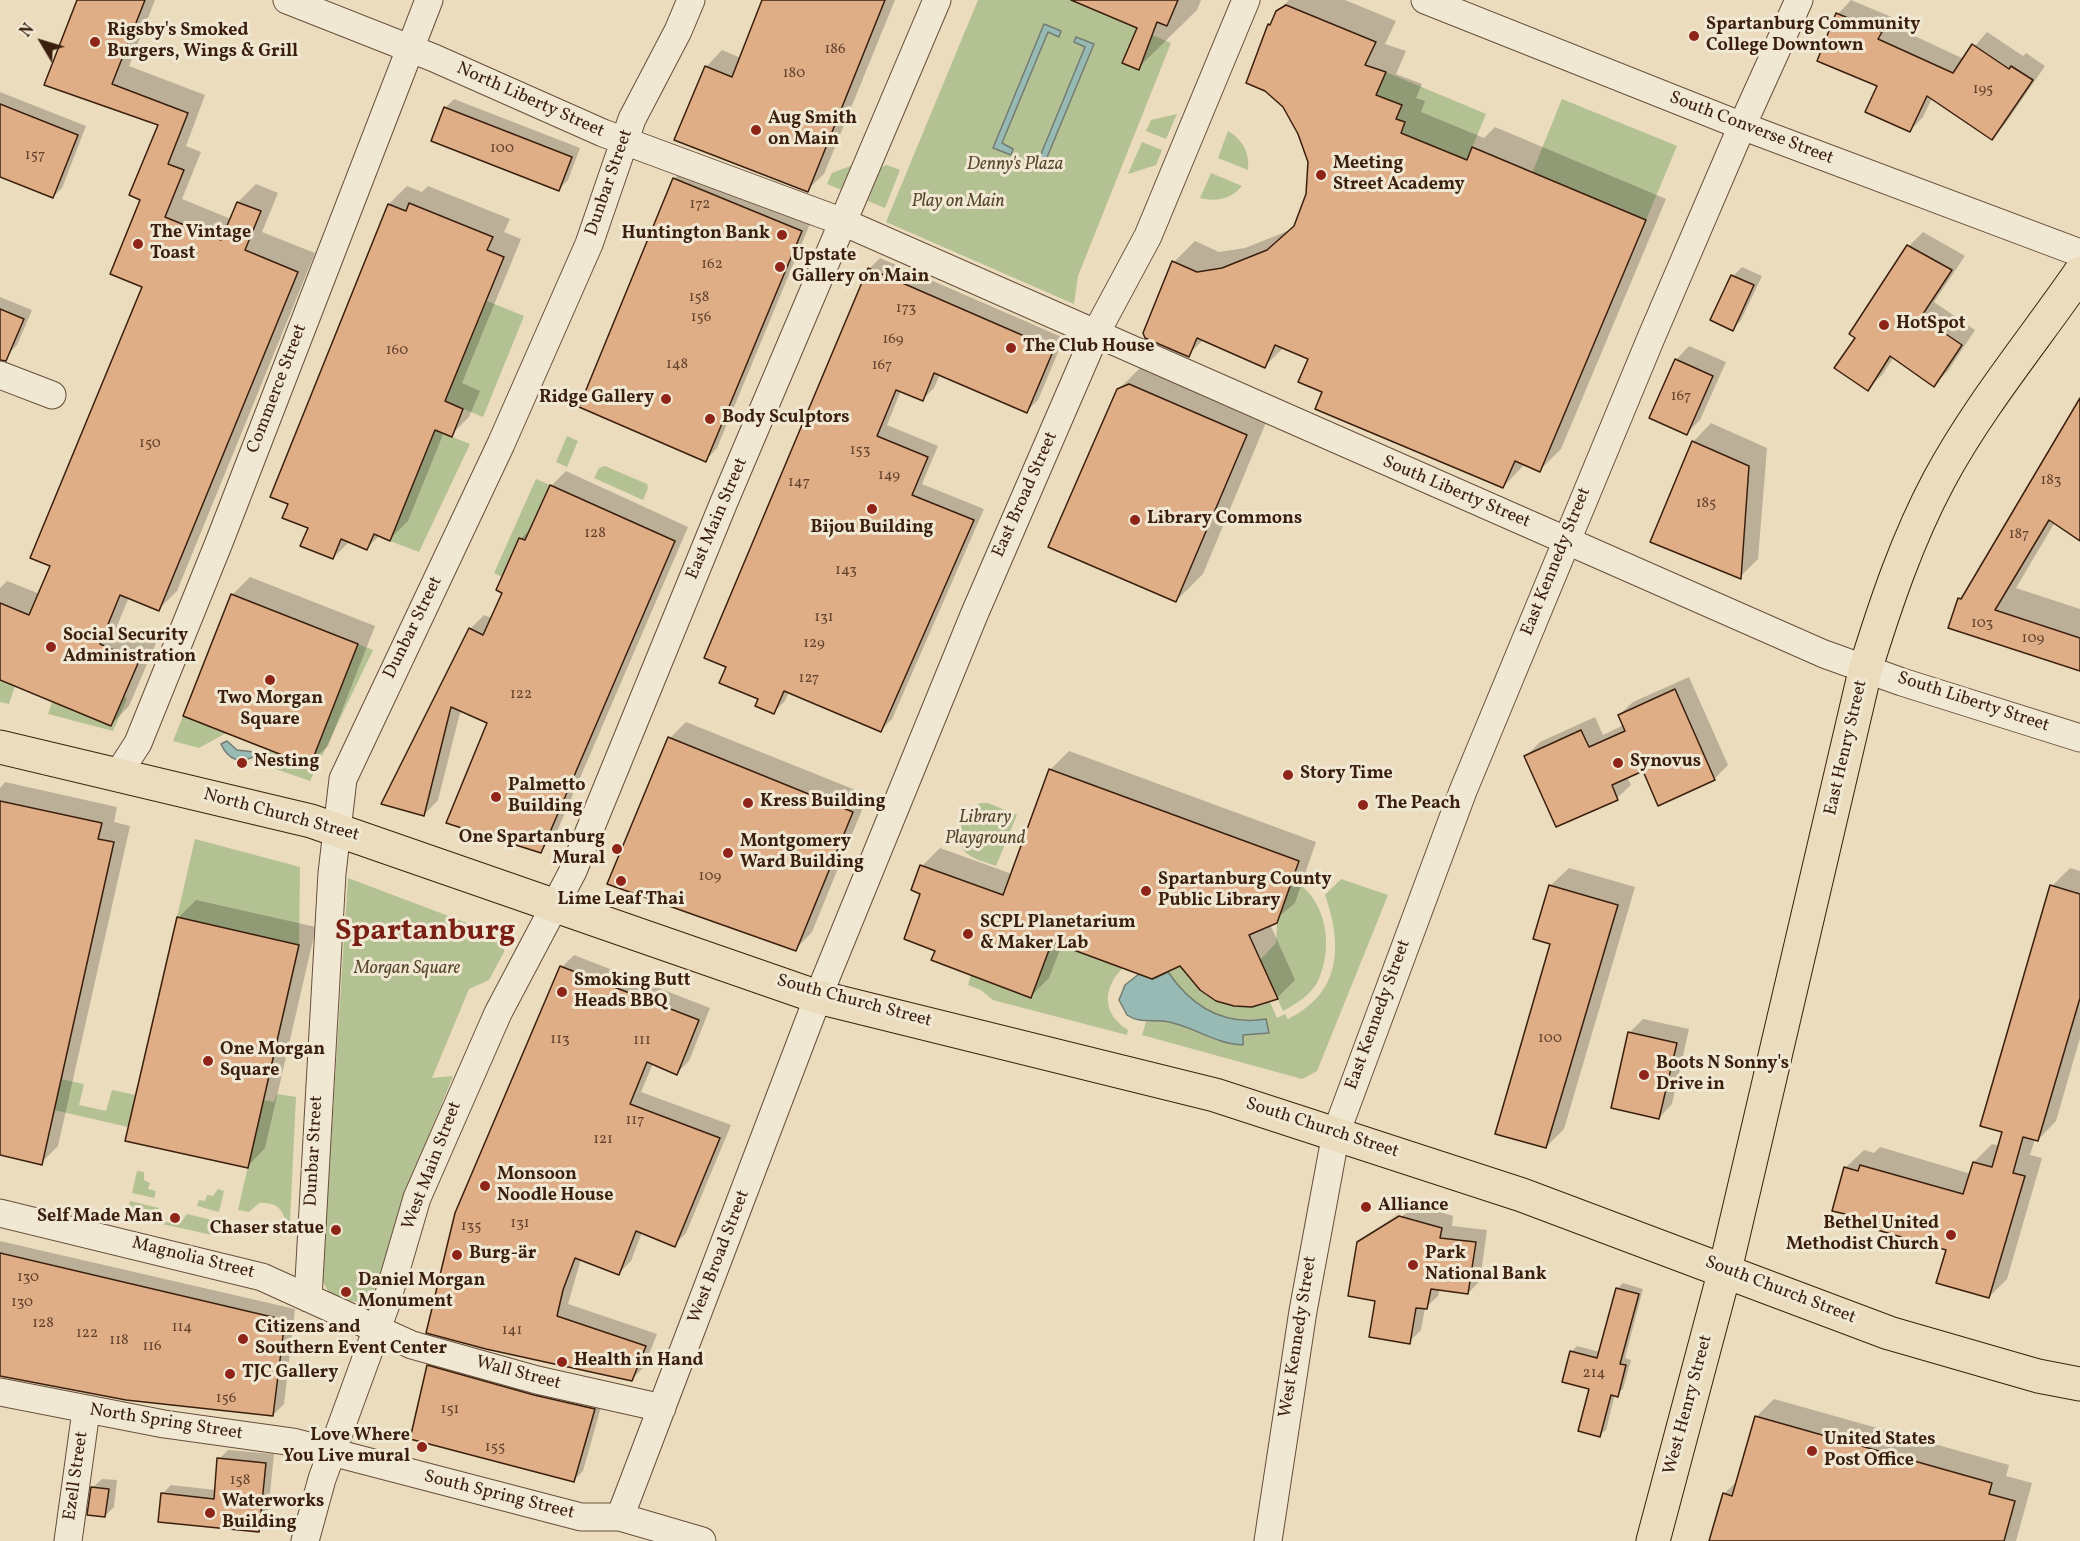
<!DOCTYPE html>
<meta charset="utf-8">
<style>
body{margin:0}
#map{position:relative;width:2080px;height:1541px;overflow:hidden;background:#eadcbd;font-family:Vollkorn,serif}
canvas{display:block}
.north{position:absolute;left:12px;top:12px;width:60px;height:60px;-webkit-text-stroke:4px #f1e8d4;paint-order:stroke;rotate:308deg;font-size:16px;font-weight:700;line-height:24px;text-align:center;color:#3b1f0d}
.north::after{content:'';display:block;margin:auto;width:21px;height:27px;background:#3b1f0d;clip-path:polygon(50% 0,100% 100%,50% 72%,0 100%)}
</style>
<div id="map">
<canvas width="2080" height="1541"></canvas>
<div class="north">N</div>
</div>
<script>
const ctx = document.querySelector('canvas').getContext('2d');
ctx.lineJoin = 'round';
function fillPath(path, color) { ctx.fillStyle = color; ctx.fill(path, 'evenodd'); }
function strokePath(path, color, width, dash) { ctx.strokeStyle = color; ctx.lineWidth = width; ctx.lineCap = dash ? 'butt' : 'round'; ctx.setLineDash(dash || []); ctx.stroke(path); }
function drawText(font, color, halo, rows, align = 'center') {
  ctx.font = font + ' Vollkorn,serif'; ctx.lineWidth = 6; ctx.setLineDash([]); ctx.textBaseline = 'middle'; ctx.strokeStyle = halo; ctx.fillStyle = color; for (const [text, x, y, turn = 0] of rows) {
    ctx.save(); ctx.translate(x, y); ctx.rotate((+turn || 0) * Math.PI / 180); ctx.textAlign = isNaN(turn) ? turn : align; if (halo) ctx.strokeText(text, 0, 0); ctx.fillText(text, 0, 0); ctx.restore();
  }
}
fillPath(new Path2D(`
 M978,0H1071L1171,43L1078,276L1074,304L886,222Z
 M1386,72L1486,114L1467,160L1401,133L1405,123L1396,119L1402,105L1376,95Z
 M1562,99L1677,146L1646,220L1532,173Z
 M1177,114L1166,139L1146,131L1151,120Z
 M1228,131C1243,140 1250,153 1248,170L1218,158Z
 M1142,142L1162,150L1156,165L1128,174Z
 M853,165L842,190L827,184L832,173Z
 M887,165L900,170L885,208L868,201L881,167Z
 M1211,173L1242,186C1231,199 1217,202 1200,198Z
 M487,301L524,316L483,417L445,401Z
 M435,430L470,444L419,552L390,541Z
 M567,436L578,441L567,467L556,462Z
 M605,466L647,484L648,488L643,500L594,478L599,468Z
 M536,479L550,485L525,540L519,538L502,577L494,573Z
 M358,644L373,650L310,781L270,767L266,749L310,766Z
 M0,680L15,686L9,704L0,702Z
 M124,695L127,699L113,731L48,714L52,702L111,726Z
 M183,716L226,733L199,748L173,741Z
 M980,803H988L1017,815L996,866C988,863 976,860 969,855C948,841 964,813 980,803Z
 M195,839L300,867L299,945L177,917Z
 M348,878L504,937V952L489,980L469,989L432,1078L453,1076L403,1200L379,1287C364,1307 355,1302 332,1298L322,1280Z
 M1292,879C1327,899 1334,946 1318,981C1311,995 1296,1004 1283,1011L1260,960L1276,943L1277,923Z
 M1341,879L1388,895L1317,1071L1302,1079L1142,1035L1146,1022L1160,1020L1242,1035L1269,1032L1266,1019C1220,1026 1193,1008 1168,972L1183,965C1213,998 1221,1015 1270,1002L1277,1018L1285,1014L1288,1019C1341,993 1343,946 1325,895Z
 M1052,942L1123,968C1102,988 1102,1014 1128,1030L1127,1035L993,1000L981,990L968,985L971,975L1031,998Z
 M61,1079L84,1084L79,1105L106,1111L112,1090L136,1095L128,1127L54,1110Z
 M277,1094L296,1097L290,1221L285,1220C282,1206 272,1202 259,1203L249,1212L238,1210L263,1100L274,1102Z
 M137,1171L144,1172V1180L150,1183L148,1189L156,1191L154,1198L132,1193Z
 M218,1189L224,1191L219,1212L197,1206L199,1200L205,1201L207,1195L213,1196Z
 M130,1201L159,1208L158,1213L164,1214L163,1221L179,1225L187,1214L216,1221L212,1235L126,1216Z`), '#b4c193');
const water = new Path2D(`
 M1044,24L1061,31L1059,37L1048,32L1002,143L1013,149L1011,155L993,148Z
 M1076,37L1094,44L1043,167L1025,160L1027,155L1039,159L1085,47L1074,42Z
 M227,741L237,750L254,752L255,756C240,764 228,760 221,744Z
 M1168,972C1192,1007 1223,1026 1266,1019L1269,1033L1243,1035V1045C1213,1044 1191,1024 1163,1021C1149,1020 1139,1023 1127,1015L1119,1000L1125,985L1139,974L1153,979Z`);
fillPath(water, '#98bab5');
strokePath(water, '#737c72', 1.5);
fillPath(new Path2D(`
 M79,0H155L129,66L205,95L186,146L201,152L182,199L231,219L238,202L256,184L278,193L262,232L315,253L177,591L159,609L129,597L117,626L156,643L129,706L111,725L0,679V588L7,581L40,594L144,286L142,199L160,124L46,84Z
 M764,0H895L824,174L807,190L706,67L722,50L741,58Z
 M1074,0H1201L1197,10L1138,68L1139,27Z
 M1289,0H1345L1396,21L1385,44L1406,51L1396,74L1422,84L1416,98L1425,101L1421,112L1484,138L1495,127L1666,199L1561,449L1540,470L1525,464L1503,487L1324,391L1310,358L1284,347L1265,366L1204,339L1188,355L1174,262L1195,241L1219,252L1245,248L1290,230L1296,224L1307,194L1309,162L1270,25L1277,12Z
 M1851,0L1894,18L1891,25L1964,59L1987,32L2023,56L2026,53L2045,66L2005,124L1992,138L1932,98L1923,117L1910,131L1838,14Z
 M0,92L86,126L62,188L53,197L0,176Z
 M454,99L580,148L568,180L559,189L445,108Z
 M685,168L812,219L717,448L706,460L674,179Z
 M407,186L422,192L428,186L510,219L504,232L521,239L462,383L480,391L469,417L451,435L444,432L408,521L390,539L380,535L367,548L350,541L333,558L290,503L272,496L389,204Z
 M1923,232L1965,256L1934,302L1975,330L1948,371L1934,385L1894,357L1882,375L1867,389L1857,337L1851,333L1909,246Z
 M880,258L1064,338L1038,400L1027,411L940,374L934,388L923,399L901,390L887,425L938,446L922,484L984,509L892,719L881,730L789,691L785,701L774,712L869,269Z
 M1742,267L1762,276L1741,320L1733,329V276Z
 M0,297L32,310L17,345L8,354L0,351Z
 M1689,346L1726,362L1700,420L1687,433L1676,360Z
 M1145,363L1272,408L1203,574L1176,601L1118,390Z
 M2080,403V539L2055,522L2016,588L2080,609V670L1959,599L1968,590Z
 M1711,423L1767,448L1758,559L1740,577L1693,442Z
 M566,471L688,527L555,836L541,851L489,722L461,709L438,800L424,815L470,629L484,615L492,618L504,593L521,539L533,526L551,486Z
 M250,577L375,626L328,746L309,764L232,595Z
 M1689,677L1728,765L1714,779L1659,804L1643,769L1627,777L1631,785L1617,798L1526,756L1540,742L1595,717L1603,735L1624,725L1619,715L1633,702Z
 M686,722L868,795L812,932L796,949L670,738Z
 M1069,751L1316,842L1295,903L1270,924L1295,980L1277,998L1180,964L1062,944L1049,978L1031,996L937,950L922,893V866L940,848L1012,874L1051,769Z
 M5,782L117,807L114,822L130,826L58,1146L41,1163L0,1154V788Z
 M1569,868L1635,887L1564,1129L1546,1147L1552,943L1550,886Z
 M2070,868L2080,871V1038L2056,1121L2038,1140L2035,1139L2030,1155L2042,1158L2007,1279L1989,1297L1948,1249L1846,1213L1845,1168L1864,1150L1874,1153L1880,1147L1971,1174L1974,1162L1992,1144L2000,1146L2052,886Z
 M196,900L316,927L265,1148L247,1167L178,918Z
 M574,955L710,1008L689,1061L677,1073L653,1063L641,1092L731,1125L686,1233L674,1245L642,1232L631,1261L619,1273L581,1259L568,1304L657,1334L644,1367L632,1379L486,1348L562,967Z
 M1643,1019L1689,1029L1672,1104L1659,1118L1630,1032Z
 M1413,1204L1453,1216L1452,1226L1487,1230L1480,1281L1468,1293L1440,1288L1438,1296L1425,1308L1421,1330L1409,1342L1377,1300L1359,1243L1368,1234V1237L1407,1213L1405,1210L1368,1234Z
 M0,1241L295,1309L284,1404L273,1415L0,1371Z
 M1623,1283L1643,1289L1625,1358L1631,1360L1623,1389L1615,1394L1606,1430L1600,1435L1591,1388L1571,1352L1577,1346L1600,1352L1617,1289Z
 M437,1357L603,1400L583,1471L574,1480L428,1366Z
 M1774,1399L2009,1465L2006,1476L2032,1483L2016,1541H1711L1724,1494L1738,1480L1756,1417Z
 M228,1450L274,1454L267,1522L259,1531L162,1494L171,1485L216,1490L219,1459Z
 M102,1479L117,1480L114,1507L105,1516L93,1487Z`), '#0003');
const building = new Path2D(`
 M77,0H145L112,84L188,113L168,164L184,170L165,217L221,240L237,202L261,211L245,250L298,272L159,611L120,595L100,644L139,661L111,726L0,680V603L29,615L50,566L30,558L142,287L110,274L140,200L129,195L158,125L44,85Z
 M762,0H885L808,192L674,140L705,66L732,77Z
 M1071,0H1178L1167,26L1157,22L1139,70L1122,63L1137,28Z
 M1286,5L1376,42L1365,65L1386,72L1376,95L1402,105L1396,119L1405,122L1401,133L1467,160L1472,147L1646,220L1540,472L1515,461L1503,488L1315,409L1322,392L1298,382L1308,359L1275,345L1265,368L1197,338L1189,357L1145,338L1143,333L1172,261L1197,272L1222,268L1267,250L1294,226L1306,194L1308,162L1298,134L1283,107L1265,91L1246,83L1268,24L1270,25L1276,11Z
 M1836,13L1882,32L1878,39L1953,73L1972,44L2009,69L2011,66L2033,80L1992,140L1927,96L1910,132L1865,112L1877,86L1817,61Z
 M0,104L78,135L53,198L0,177Z
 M444,107L572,157L559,191L431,141Z
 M673,178L802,231L706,462L579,407Z
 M409,203L493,237L487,250L504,257L445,401L463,409L452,437L435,430L390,541L374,534L367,550L341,539L333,559L300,546L308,528L282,518L288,504L270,497L388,204L406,211Z
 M1907,245L1952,270L1921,317L1962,345L1934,387L1890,356L1868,391L1834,368L1855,338L1849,334Z
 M868,268L1054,349L1027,413L934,373L923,401L896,390L877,436L928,457L912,495L974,520L881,732L784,691L774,714L755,706L758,699L719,683L726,667L704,658Z
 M1731,275L1754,285L1733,331L1710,320Z
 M0,309L24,319L6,361L0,360Z
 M1675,359L1713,376L1687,435L1649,418Z
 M1129,384L1247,435L1176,602L1048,547L1117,389Z
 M2080,398V541L2049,520L1995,610L2080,638V671L1948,628L1958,598L1961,599Z
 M1692,441L1749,466L1741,579L1650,542Z
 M550,485L675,541L541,853L446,823L487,723L451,707L424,816L381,804L469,628L483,635L502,593L496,590L519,538L525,540Z
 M231,594L358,644L310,766L183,716Z
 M1675,689L1715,780L1658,806L1643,771L1612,785L1618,800L1556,827L1524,756L1581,730L1589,747L1625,731L1618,715Z
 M668,737L853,812L796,951L607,884Z
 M1049,769L1299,861L1277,923L1249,935L1278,999L1252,1007L1234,1006L1216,1001L1200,990L1180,966L1152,979L1052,942L1031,998L931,960L935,951L904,939L920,894L911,890L920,865L1003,895Z
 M0,801L102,823L98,839L114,842L42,1165L0,1155Z
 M1549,885L1618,905L1546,1148L1495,1134L1550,944L1533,939Z
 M2050,885L2080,894V998L2038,1141L2023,1137L2013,1173L2025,1176L1989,1298L1936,1283L1946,1250L1843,1220L1845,1214L1832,1211L1844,1167L1858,1171L1860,1165L1963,1194L1973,1162L1992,1167L2002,1132L1980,1126Z
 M177,917L299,945L248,1168L125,1141Z
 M560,966L699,1020L677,1075L647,1062L630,1104L720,1138L675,1247L636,1231L619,1275L575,1258L563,1290L557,1316L646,1346L632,1381L486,1349L426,1333L455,1213Z
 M1628,1032L1677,1043L1659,1119L1611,1108Z
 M1399,1216L1442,1228L1440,1238L1476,1242L1468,1294L1431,1289L1427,1309L1416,1308L1410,1344L1369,1337L1375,1301L1348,1296L1357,1242Z
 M0,1253L285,1320L273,1416L126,1400L0,1376Z
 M1616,1288L1639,1294L1620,1364L1626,1365L1618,1397L1611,1395L1600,1437L1578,1431L1589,1389L1562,1382L1570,1351L1597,1358Z
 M427,1365L534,1395L595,1409L574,1482L410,1439Z
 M1755,1416L1992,1483L1989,1494L2015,1501L2004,1541H1709L1723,1493L1732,1496Z
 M217,1458L266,1463L259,1532L158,1522L161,1493L214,1499Z
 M91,1487L109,1489L105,1517L87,1515Z`);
fillPath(building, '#dfae87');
strokePath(building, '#3b1f0d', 1.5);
const minor = new Path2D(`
 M287,0L434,58L603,133L843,222L1824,654L1902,682L2080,738
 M1425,0L1742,126L2080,253
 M0,375L52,395
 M118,774L138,743L220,540L429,0
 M0,1213L262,1277L412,1345L537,1380L662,1408
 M308,1298L332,873L343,779L501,444L589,244L632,119L678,31L691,0
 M0,1392L164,1424L293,1442L581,1517H620L702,1541
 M620,1517L818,997L974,615L1096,333L1148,236L1246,0
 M68,1541L86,1411
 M305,1541L322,1479L386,1304L417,1198L498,1013L573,871L724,502L937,0
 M1268,1541L1303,1311L1336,1133L1463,791L1651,338L1742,126L1799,0`);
const major = new Path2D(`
 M0,747L311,821L818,997L1215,1095L1522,1195L1889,1333L2038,1376L2080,1384
 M1653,1541L1725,1270L1866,667C1886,603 1907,540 1939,480C1978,407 2033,341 2080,273`);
strokePath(minor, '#674e39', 29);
strokePath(major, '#3b1f0d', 35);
strokePath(minor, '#f1e8d4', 27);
strokePath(major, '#eadcbd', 33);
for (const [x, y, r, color] of [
 [1694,36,6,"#8f2418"],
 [95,42,6,"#8f2418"],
 [756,130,6,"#8f2418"],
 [1321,175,6,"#8f2418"],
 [782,235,6,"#8f2418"],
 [138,244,6,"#8f2418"],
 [780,267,6,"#8f2418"],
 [1884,325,6,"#8f2418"],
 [1011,348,6,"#8f2418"],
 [666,399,6,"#8f2418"],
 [710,419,6,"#8f2418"],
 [872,509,6,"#8f2418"],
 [1135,520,6,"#8f2418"],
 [51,647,6,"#8f2418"],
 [270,680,6,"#8f2418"],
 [242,763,6,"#8f2418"],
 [1618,763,6,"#8f2418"],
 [1288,775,6,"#8f2418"],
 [496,797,6,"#8f2418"],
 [748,803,6,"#8f2418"],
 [1363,805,6,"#8f2418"],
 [617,849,6,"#8f2418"],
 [728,853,6,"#8f2418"],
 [621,881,6,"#8f2418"],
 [1146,891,6,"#8f2418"],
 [968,934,6,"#8f2418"],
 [562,992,6,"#8f2418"],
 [208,1061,6,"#8f2418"],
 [1644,1075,6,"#8f2418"],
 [485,1186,6,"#8f2418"],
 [1366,1207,6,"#8f2418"],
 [175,1218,6,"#8f2418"],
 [336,1230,6,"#8f2418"],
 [1951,1235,6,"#8f2418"],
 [457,1255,6,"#8f2418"],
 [1413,1265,6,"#8f2418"],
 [346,1292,6,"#8f2418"],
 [243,1339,6,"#8f2418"],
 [562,1362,6,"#8f2418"],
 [230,1374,6,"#8f2418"],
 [422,1447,6,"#8f2418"],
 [1812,1451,6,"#8f2418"],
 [210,1513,6,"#8f2418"]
]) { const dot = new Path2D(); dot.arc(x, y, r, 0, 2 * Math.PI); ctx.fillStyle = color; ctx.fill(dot); strokePath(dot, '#f1e8d4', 2); }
drawText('15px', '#64432c', null, [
 ["186",835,50],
 ["180",794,74],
 ["195",1983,90],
 ["100",502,149],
 ["157",35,156],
 ["172",700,205],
 ["162",712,265],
 ["158",699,298],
 ["173",906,309],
 ["156",701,318],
 ["169",893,340],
 ["160",397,351],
 ["148",677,365],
 ["167",882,366],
 ["167",1681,397],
 ["150",150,444],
 ["153",860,451],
 ["149",889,476],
 ["183",2051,481],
 ["147",799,483],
 ["185",1706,504],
 ["128",595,534],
 ["187",2019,535],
 ["143",846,571],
 ["131",824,618],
 ["103",1982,624],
 ["109",2033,639],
 ["129",814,644],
 ["127",809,679],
 ["122",521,695],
 ["109",710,877],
 ["100",1550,1039],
 ["113",560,1040],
 ["111",642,1041],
 ["117",635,1121],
 ["121",603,1140],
 ["131",520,1224],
 ["135",471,1227],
 ["130",28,1278],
 ["130",22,1303],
 ["128",43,1324],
 ["114",182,1328],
 ["141",512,1331],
 ["122",87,1334],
 ["118",119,1341],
 ["116",152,1347],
 ["214",1594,1374],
 ["156",226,1399],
 ["151",450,1410],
 ["155",495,1448],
 ["158",240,1481]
]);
drawText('bold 18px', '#3b1f0d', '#f1e8d4', [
 ["Spartanburg Community",1706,26],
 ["College Downtown",1706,47],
 ["Rigsby's Smoked",107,32],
 ["Burgers, Wings & Grill",107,53],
 ["Aug Smith",768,120],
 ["on Main",768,141],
 ["Meeting",1333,165],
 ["Street Academy",1333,186],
 ["The Vintage",150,234],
 ["Toast",150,255],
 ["Huntington Bank",770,235,"right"],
 ["Upstate",792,257],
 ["Gallery on Main",792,278],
 ["HotSpot",1896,325],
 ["The Club House",1023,348],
 ["Ridge Gallery",654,399,"right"],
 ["Body Sculptors",722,419],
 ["Library Commons",1147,520],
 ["Bijou Building",872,529,"center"],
 ["Social Security",63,637],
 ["Administration",63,658],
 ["Two Morgan",270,700,"center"],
 ["Square",270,721,"center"],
 ["Nesting",254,763],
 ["Synovus",1630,763],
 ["Story Time",1300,775],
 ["Palmetto",508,787],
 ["Building",508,808],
 ["Kress Building",760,803],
 ["The Peach",1375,805],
 ["One Spartanburg",605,839,"right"],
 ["Mural",605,860,"right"],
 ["Montgomery",740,843],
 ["Ward Building",740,864],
 ["Spartanburg County",1158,881],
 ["Public Library",1158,902],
 ["Lime Leaf Thai",621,901,"center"],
 ["SCPL Planetarium",980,924],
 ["& Maker Lab",980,945],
 ["Smoking Butt",574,982],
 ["Heads BBQ",574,1003],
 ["One Morgan",220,1051],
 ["Square",220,1072],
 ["Boots N Sonny's",1656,1065],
 ["Drive in",1656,1086],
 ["Monsoon",497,1176],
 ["Noodle House",497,1197],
 ["Alliance",1378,1207],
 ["Self Made Man",163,1218,"right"],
 ["Bethel United",1939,1225,"right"],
 ["Methodist Church",1939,1246,"right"],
 ["Chaser statue",324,1230,"right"],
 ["Burg-är",469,1255],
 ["Park",1425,1255],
 ["National Bank",1425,1276],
 ["Daniel Morgan",358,1282],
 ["Monument",358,1303],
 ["Citizens and",255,1329],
 ["Southern Event Center",255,1350],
 ["Health in Hand",574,1362],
 ["TJC Gallery",242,1374],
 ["Love Where",410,1437,"right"],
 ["You Live mural",410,1458,"right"],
 ["United States",1824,1441],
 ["Post Office",1824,1462],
 ["Waterworks",222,1503],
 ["Building",222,1524]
], 'left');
drawText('18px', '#3b1f0d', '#f1e8d4', [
 ["North Liberty Street",530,101,24],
 ["South Converse Street",1751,129,21],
 ["Dunbar Street",610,183,-71],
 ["Commerce Street",278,389,-69],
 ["South Liberty Street",1456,493,23],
 ["East Broad Street",1026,495,-66],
 ["East Main Street",718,519,-67],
 ["East Kennedy Street",1557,562,-68],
 ["Dunbar Street",414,628,-64],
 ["South Liberty Street",1973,703,18],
 ["East Henry Street",1847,748,-77],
 ["North Church Street",281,816,15],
 ["South Church Street",854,1002,15],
 ["East Kennedy Street",1379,1015,-70],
 ["South Church Street",1322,1129,18],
 ["Dunbar Street",315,1151,-87],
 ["West Main Street",433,1166,-69],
 ["West Broad Street",720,1257,-69],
 ["Magnolia Street",193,1259,14],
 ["South Church Street",1780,1291,21],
 ["West Kennedy Street",1299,1337,-81],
 ["Wall Street",518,1374,15],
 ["West Henry Street",1689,1405,-75],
 ["North Spring Street",166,1423,9],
 ["Ezell Street",77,1476,-82],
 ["South Spring Street",499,1496,14]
]);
drawText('italic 18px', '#59482e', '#f1e8d4', [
 ["Denny's Plaza",1015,166],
 ["Play on Main",958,203],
 ["Library",985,819],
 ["Playground",985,840],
 ["Morgan Square",407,970]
]);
drawText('bold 30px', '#7a1f14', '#f1e8d4', [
 ["Spartanburg",425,933]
]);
</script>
